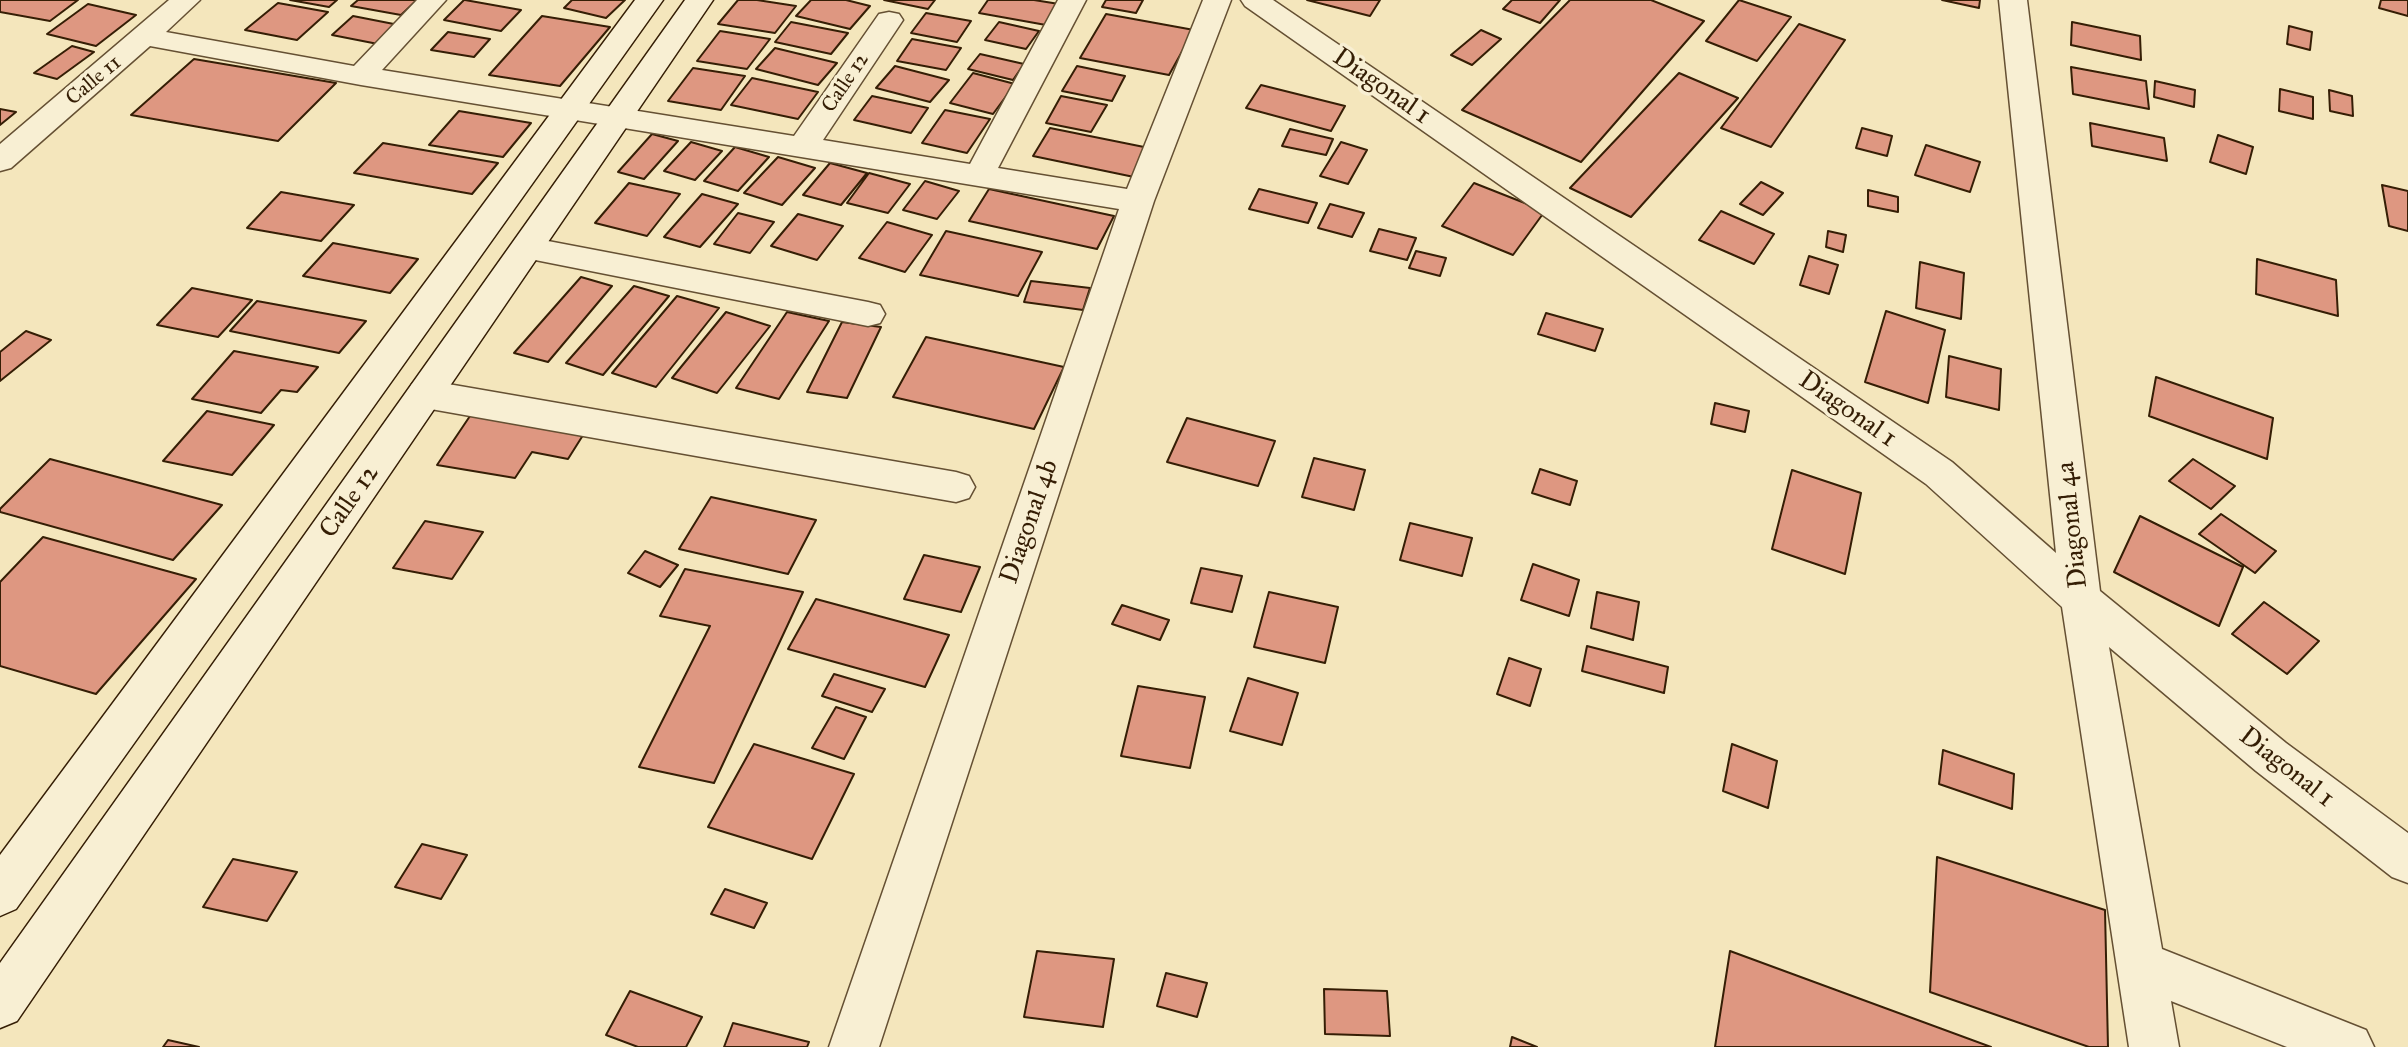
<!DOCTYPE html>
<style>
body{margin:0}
canvas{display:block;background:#f4e6bc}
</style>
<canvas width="2408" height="1047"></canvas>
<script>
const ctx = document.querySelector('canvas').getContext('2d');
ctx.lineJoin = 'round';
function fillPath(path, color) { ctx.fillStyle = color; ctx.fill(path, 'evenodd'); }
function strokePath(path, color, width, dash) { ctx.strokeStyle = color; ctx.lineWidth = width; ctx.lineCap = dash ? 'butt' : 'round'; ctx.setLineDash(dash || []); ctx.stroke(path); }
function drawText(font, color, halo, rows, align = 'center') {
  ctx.font = font + ' "IM FELL Great Primer",serif'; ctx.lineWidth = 7; ctx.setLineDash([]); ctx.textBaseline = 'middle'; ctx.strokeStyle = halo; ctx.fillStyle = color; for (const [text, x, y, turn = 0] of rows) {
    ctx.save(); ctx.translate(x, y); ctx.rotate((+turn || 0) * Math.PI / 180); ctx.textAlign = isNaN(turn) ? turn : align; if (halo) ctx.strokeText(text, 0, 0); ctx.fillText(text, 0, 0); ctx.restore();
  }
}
const building = new Path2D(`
 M0,0H78L50,21L0,12Z
 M290,0H337L329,7Z
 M358,0H417L401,15L351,6Z
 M464,0H465L521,10L501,31L444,20Z
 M572,0H625L606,18L564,8Z
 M738,0H757L796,6L775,33L718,24Z
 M811,0H846L870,6L850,29L796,16Z
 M884,0H935L928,9Z
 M988,0H1034L1059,4L1046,25L979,13Z
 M1106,0H1143L1136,13L1102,7Z
 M1307,0H1380L1370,16Z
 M1512,0H1560L1540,23L1503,9Z
 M1570,0H1651L1704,21L1581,162L1462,110Z
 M1739,0L1791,17L1757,61L1706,41Z
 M1942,0H1980L1979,8Z
 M2381,0H2408V16L2379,8Z
 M278,3L328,12L297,40L245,30Z
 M88,4L136,15L96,46L47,34Z
 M926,13L971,21L957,42L911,33Z
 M1106,14L1194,30L1169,75L1080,58Z
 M353,16L404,26L383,45L332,35Z
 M542,16L610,27L560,86L489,75Z
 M791,22L848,33L831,54L775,42Z
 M999,22L1039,31L1026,49L985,40Z
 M2072,22L2140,36L2141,60L2071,45Z
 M1799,24L1845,40L1771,147L1721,128Z
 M2289,26L2312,32L2310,50L2287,44Z
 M1481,30L1501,39L1472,65L1451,55Z
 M720,31L770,39L747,69L697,61Z
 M448,32L490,39L474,57L431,50Z
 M912,39L961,48L946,70L897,61Z
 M72,46L94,52L57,79L34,73Z
 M775,48L837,63L818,85L756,69Z
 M980,54L1024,64L1013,80L968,69Z
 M194,59L336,83L278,141L131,115Z
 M895,66L949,80L930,102L876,88Z
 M1077,66L1125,76L1112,101L1062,91Z
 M2071,67L2146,81L2149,109L2073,94Z
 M693,68L745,76L721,110L668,101Z
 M973,73L1015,84L993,114L950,103Z
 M1679,73L1738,98L1631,217L1570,188Z
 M752,78L818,92L798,119L731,105Z
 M2155,81L2195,90L2194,107L2154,97Z
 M1261,85L1345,106L1331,131L1246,108Z
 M2280,89L2313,97V119L2279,111Z
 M2329,90L2352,96L2353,116L2330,111Z
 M872,96L928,108L911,133L854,120Z
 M1061,96L1107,105L1091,132L1046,123Z
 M0,109L16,112L0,125Z
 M945,110L990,119L967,153L922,143Z
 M459,111L531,123L503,157L429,145Z
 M2090,123L2164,138L2167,161L2092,146Z
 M1050,128L1149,148L1134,177L1033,156Z
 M1862,128L1892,136L1887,156L1856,148Z
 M1290,129L1333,139L1326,155L1282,146Z
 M652,134L678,141L644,179L618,172Z
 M2218,135L2253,147L2246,174L2210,162Z
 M691,142L722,151L695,180L664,171Z
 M1341,142L1367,150L1348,184L1320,176Z
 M383,143L498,163L472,194L354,173Z
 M1926,145L1980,162L1970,192L1915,175Z
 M735,147L769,157L738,191L704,181Z
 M778,157L815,168L782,205L744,193Z
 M830,163L867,173L841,205L803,195Z
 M869,173L910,184L888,213L847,203Z
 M925,181L959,191L937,219L903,210Z
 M1761,182L1783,193L1763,215L1740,204Z
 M629,183L680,194L647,236L595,223Z
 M1474,183L1545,211L1513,255L1442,226Z
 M2382,185L2408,191V231L2389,226Z
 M989,189L1114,216L1097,249L969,221Z
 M1259,189L1317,203L1308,223L1249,209Z
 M1868,190L1898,197V212L1868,206Z
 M281,192L354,205L321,241L247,228Z
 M702,194L738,204L700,247L664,237Z
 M1330,204L1364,213L1352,237L1318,228Z
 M1721,211L1774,234L1754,264L1699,240Z
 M738,213L774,222L750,253L714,244Z
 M798,214L843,226L817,260L771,246Z
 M887,222L932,235L905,272L859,258Z
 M1379,229L1416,238L1407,260L1370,251Z
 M946,231L1042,252L1018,296L920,275Z
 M1828,231L1846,235L1843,252L1826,247Z
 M333,243L418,259L390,293L303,276Z
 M1416,251L1446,258L1440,276L1409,268Z
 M1809,256L1838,265L1829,294L1800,285Z
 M2257,259L2336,280L2338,316L2256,294Z
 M1920,262L1964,273L1961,319L1916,308Z
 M581,277L612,286L548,362L514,353Z
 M1031,281L1090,288L1083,310L1024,302Z
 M634,286L669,296L603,375L566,363Z
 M192,288L252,300L218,337L157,325Z
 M677,296L719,308L656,387L612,373Z
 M257,301L366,321L339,353L230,331Z
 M1886,311L1945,330L1928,403L1865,382Z
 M726,312L770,326L717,393L672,378Z
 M787,312L829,321L779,399L736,388Z
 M1546,313L1603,329L1595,351L1538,334Z
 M842,322L881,327L847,398L807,392Z
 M26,331L51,340L0,381V352Z
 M926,337L1064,367L1034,429L893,397Z
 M234,351L318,367L297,392L281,390L261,413L192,399Z
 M1949,356L2001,369L1999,410L1946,397Z
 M2156,377L2273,418L2267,459L2149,416Z
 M1715,403L1749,411L1745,432L1711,424Z
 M207,411L274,425L232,475L163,461Z
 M472,413L585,432L568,459L532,452L515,478L437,465Z
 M1187,418L1275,441L1258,486L1167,462Z
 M1314,458L1365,470L1354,510L1302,497Z
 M50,459L222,505L173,560L0,512V509Z
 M2193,459L2235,486L2211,509L2169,481Z
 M1540,469L1577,481L1570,505L1532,493Z
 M1792,470L1861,493L1845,574L1772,549Z
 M711,497L816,520L788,574L679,549Z
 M2221,514L2276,551L2255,573L2199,534Z
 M2140,516L2243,567L2219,626L2114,572Z
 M425,521L483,532L452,579L393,568Z
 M1410,523L1472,538L1462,576L1400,560Z
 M43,537L196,579L96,694L0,666V582Z
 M645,551L678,565L660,587L628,573Z
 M924,555L980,567L961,612L904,599Z
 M1533,564L1579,580L1569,616L1521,600Z
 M1201,568L1242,576L1232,612L1191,603Z
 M685,569L803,592L714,783L639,767L710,626L660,616Z
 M1269,592L1338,607L1325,663L1254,647Z
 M1597,592L1639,602L1633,640L1591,628Z
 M816,599L949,635L925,687L788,649Z
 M2264,602L2319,641L2287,674L2232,634Z
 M1122,605L1169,620L1160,640L1112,624Z
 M1587,646L1668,667L1664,693L1582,671Z
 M1509,658L1541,669L1530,706L1497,694Z
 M834,674L885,689L872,712L822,696Z
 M1248,678L1298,693L1282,745L1230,731Z
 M1138,686L1205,697L1190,768L1121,756Z
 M836,707L866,717L844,759L812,748Z
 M754,744L854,774L812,859L708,827Z
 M1732,744L1777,761L1768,808L1723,791Z
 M1943,750L2014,774L2012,809L1939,784Z
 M422,844L467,855L441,899L395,887Z
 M1937,857L2105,910L2108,1047H2089L1930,992Z
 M233,859L297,872L267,921L203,907Z
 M725,889L767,903L754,928L711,914Z
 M1037,951L1114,959L1103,1027L1024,1017Z
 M1730,951L1991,1047H1715Z
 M1166,973L1207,983L1197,1017L1157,1006Z
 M1324,989L1387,991L1390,1036L1325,1034Z
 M630,991L702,1017L686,1047H638L606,1035Z
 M733,1023L809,1042L807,1047H724Z
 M1512,1037L1537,1047H1510Z
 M168,1040L199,1047H163Z`);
fillPath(building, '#de9781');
strokePath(building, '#351e05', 2);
const street = new Path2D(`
 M169,0H200L166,32L354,66L417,0H446L382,70L794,136L879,14L889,12L899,14L903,20L823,140L970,164L1058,0H1086L998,168L1127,189L1203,0H1231L1154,201L879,1047H829L1119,209L361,85L150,46L11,168L0,171V144Z
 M1241,0H1273L1952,462L2056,553L1999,0H2027L2100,591L2286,743L2408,833V883L2392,877L2256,771L2109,647L2162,949L2366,1030L2374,1047H2287L2171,1001L2179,1047H2129L2062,607L1926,484L1245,6Z
 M527,237L868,302L880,305L885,314L880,323L868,326L515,256L511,248L515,240Z
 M425,380L956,472L969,476L975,487L969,498L956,502L425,408L412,404L407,394L412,384Z`);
const secondary = new Path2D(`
 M635,0H663L16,909L0,916V855Z
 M685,0H713L17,1021L0,1028V963Z`);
strokePath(street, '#655033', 3);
strokePath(secondary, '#351e05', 3);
fillPath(street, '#f8efd3');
fillPath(secondary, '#f8efd3');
drawText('21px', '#351e05', '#f8efd3', [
 ["Calle 11",94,81,-40],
 ["Calle 12",846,83,-56]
]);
drawText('26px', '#351e05', '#f8efd3', [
 ["Diagonal 1",1381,87,35],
 ["Diagonal 1",1847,410,35],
 ["Calle 12",350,502,-55],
 ["Diagonal 4b",1030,522,-71],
 ["Diagonal 4a",2073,525,-96],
 ["Diagonal 1",2286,768,38]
]);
</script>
